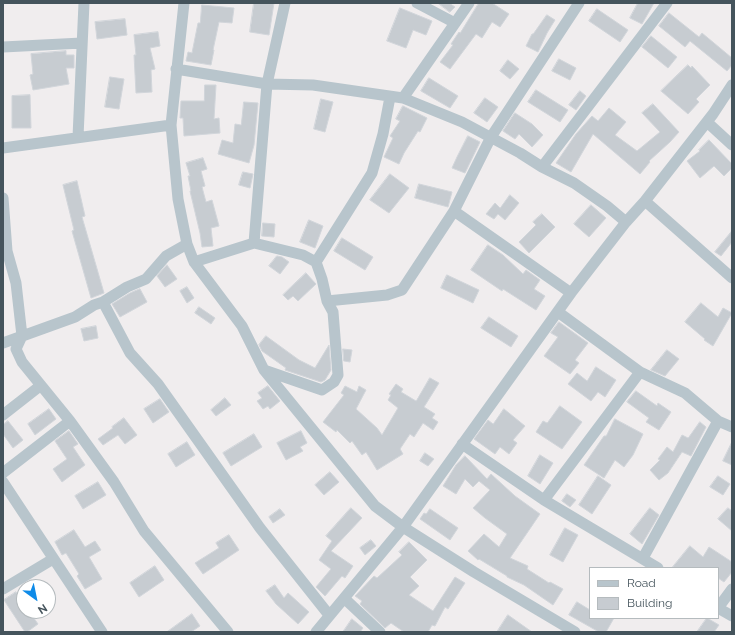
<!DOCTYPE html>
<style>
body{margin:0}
#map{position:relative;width:735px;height:635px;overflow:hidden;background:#f0edee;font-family:Raleway,sans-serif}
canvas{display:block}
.frame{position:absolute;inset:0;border:4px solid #45545c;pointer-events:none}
.legend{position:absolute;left:589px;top:567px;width:130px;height:52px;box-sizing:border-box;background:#fff;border:1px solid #b5bbbe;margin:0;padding:5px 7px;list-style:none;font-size:12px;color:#45545c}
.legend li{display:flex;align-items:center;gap:8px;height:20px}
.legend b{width:20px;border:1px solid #b5bbbe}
.north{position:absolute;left:16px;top:579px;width:40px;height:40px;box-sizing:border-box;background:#fff;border:1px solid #b5bbbe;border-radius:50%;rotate:147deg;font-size:11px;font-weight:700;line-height:16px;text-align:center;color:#45545c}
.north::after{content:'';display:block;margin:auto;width:14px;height:18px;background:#0f8be8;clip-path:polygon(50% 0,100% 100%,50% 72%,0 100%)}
</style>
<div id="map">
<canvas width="735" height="635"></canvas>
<div class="frame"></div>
<ul class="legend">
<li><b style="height:5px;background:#b8c5cc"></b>Road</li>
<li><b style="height:11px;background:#c7ccd1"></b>Building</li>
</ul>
<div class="north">N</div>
</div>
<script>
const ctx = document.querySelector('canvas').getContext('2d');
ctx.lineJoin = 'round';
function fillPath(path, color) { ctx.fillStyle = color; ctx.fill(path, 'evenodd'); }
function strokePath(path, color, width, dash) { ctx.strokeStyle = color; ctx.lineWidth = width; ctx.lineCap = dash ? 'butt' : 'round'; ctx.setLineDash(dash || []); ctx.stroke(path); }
const building = new Path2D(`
 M254,3H274L269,35L250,32Z
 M438,3H449L455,7L450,12Z
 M479,3H492L509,14L500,27L492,22L482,38L476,34L450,69L440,62L453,45L451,44L459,32L460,33Z
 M638,3H654L642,24L630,18Z
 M202,5L234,8L232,23L219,22L213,50H214L211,65L186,61L188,52L192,53L198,23H200Z
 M400,8L432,21L426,35L413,30L406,48L387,41Z
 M597,9L628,30L620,42L589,21Z
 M669,13L699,37L702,33L732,58V65L727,71L690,41L685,47L659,26Z
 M547,15L555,20L547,33L538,52L526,46L532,34H533Z
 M125,19L127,35L97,39L95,22Z
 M158,32L160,46L150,48L155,69L151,70L152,92L136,93L134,55H136L134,35Z
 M651,36L677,57L668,68L642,47Z
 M66,51V55H74V68H66L69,84L33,90L30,75L33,74L31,54Z
 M559,59L576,68L570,80L552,71Z
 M508,60L519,69L510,79L500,71Z
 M688,65L691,68L692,66L710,85L696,99L699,102L688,114L661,91Z
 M110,77L124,79L119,109L105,107Z
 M429,78L458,96L450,108L421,91Z
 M205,85H216L214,119L219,118L220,133L184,136L183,118H180L181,101H204Z
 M536,90L568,110L560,122L528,102Z
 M580,91L586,96L576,110L569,105Z
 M30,95L31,128H12V96Z
 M485,98L498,107L487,122L474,113Z
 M321,99L333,102L325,132L314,129Z
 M244,102L258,103L254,145L249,163L218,154L222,140L233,143L235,124L241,125Z
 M653,104L679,132L670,142L649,161L650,162L640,174L593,134L571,172L556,163L576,134L592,116L598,121L609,108L626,122L615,135L637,151L660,132L642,113Z
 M403,106L427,118L420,132L418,131L404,153L399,164L384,157L393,138L390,136L400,121L396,119Z
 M515,113L532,124L543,135L532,147L519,134L515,139L503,131Z
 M468,136L480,142L465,173L452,168L457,157Z
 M709,140L732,164V168L724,176L714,166L700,178L687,161L700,151L699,150Z
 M203,158L207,169L201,171L205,186L202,187L206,202L212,200L219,226L211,228L213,246L202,247L200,233L190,191H191L188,176H190L186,163Z
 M243,172L253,174L250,188L239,185Z
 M390,174L409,188L389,213L370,200Z
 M77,181L85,216L82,217L104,293L91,298L72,231L74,230L63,185Z
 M419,184L452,192L448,207L415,198Z
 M510,195L519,203L505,220L498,214L494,219L486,214L495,203L500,208Z
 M591,205L606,218L589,237L574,224Z
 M542,214L555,227L529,253L519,242L536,225L533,222Z
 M309,220L323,226L315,248L300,242Z
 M263,223L275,224L274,237L262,236Z
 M732,231V242L721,256L715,252Z
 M342,238L373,257L365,270L334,251Z
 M488,245L503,255L523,274L526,270L540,280L534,289L545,296L536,310L503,289L502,291L471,270Z
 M277,256L282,257L289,262L280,274L269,266Z
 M167,265L177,279L165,287L157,276Z
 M306,273L316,284L298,301L293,296L288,300L283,295Z
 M447,275L479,290L473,303L441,288Z
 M187,287L194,298L187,303L180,291Z
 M140,289L147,302L120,317L112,304L130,293Z
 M701,303L718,317L723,308L732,313L713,346L704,340L705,339L685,322Z
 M199,307L215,318L211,324L195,313Z
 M489,317L518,336L511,347L481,328Z
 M559,322L588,343L575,360L579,363L570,374L544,356L558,337L551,333Z
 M96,326L98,338L84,341L81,329Z
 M266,336L299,360L315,368L329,345L331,370L325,380L321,382L285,370L286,368L262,351L259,345Z
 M343,349L352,350L350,362L344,361Z
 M667,350L679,359L665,376L651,370Z
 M596,367L616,380L605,397L598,392L591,401L568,384L577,373L587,381Z
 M430,378L439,383L424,407L435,414L432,418L438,422L433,430L423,423L414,437L410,434L400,449L403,454L377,470L366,452L362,455L352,441L350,443L337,430L336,432L323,422L344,395L341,393L345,386L357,392L359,386L366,390L356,409L377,428L382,435L398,408L388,400L391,395L389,394L396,384L403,389L401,392L416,401Z
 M268,386L280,401L270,409L268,406L263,409L257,401L262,398L258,393Z
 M636,391L657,406L658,403L671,412L659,430L646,422L649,418L627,402Z
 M225,398L231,405L216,416L211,410Z
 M160,399L169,412L153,423L144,409Z
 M560,406L582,422L562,449L536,432L543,421L547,423Z
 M49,409L56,419L35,435L28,424Z
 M504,409L525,426L513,440L517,443L509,454L500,447L495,454L474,439L488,420L493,424Z
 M124,418L137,435L125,444L118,435L103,445L98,439L113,428L112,427Z
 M615,419L643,434L633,455L624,467L615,460L604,478L584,465L604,436H606Z
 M8,421L23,440L13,448L3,434V425Z
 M700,422L706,427L691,456L682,452L668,473L659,480L650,470L660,460L658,459L667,447L673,452L682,435L688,438Z
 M69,431L78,444L73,447L85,465L62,482L53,469L67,459L55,441Z
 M301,431L307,443L300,447L303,451L286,460L277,443Z
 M254,434L262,447L231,466L223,453Z
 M187,442L195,455L176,467L168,454Z
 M732,442V465L723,461Z
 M425,453L434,459L428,466L420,461Z
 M540,455L553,463L540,484L528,476Z
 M465,456L487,479L491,474L515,496L540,514L510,558L528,566L527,569L549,583L550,582L563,589L553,605L524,585L507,577V576L479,559L478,560L468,551L484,534L499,547L507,534L485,518L473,508L490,490L479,481L473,487L465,479L456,494L443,486L456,465Z
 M330,472L339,482L324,495L315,485Z
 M598,476L611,485L592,514L579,505Z
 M718,476L730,484L723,495L710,487Z
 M98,482L106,495L83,509L75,496Z
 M567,494L576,500L570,507L562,501Z
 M351,508L362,518L331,551L353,566L345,578L342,576L325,596L316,587L331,569L319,560L332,541L326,536Z
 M650,508L659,515L642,544L630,534Z
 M728,508L732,511V531L718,519Z
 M280,509L285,515L273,523L269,517Z
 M430,509L458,528L450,540L420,519L424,513L426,514Z
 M565,528L578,535L563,562L550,555Z
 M74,530L85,547L95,541L101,550L89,557L102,579L85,589L77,576L79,574L66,553L62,555L55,542Z
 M229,535L239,550L203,574L195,563L219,548L216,543Z
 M371,540L376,546L365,555L360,548Z
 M409,542L427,560L410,577L419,586L409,595L433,611L455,577L465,583L448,609L445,607L435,626L432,625L428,632H404L391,623L385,628L360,604L362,601L355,596L374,576L377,578L402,555L399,552Z
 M690,546L703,557L709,547L732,562V572L724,582L718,578V568H672Z
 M155,566L164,580L139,597L130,583Z
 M275,585L284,598L288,593L309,612L298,624L276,604L266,591Z
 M16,592L24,604V611H29L38,624L27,632H25L4,600Z
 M577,602L590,610V618H614L606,632H599L569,615Z
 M192,614L200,626L191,632H167Z
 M508,615L532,632H497Z
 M707,618L719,625L714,632H697Z
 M352,619L363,628L360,632H343Z`);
fillPath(building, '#c7ccd1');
strokePath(building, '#d1d5da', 1);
strokePath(new Path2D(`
 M184,3L171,125L178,199L187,244L194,262L242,326L264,370L375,506L403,527L474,572L575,632
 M417,3L455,23
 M3,47L82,43
 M176,69L267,84L313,85L403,98L462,122L520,153L542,167L574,183L607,206L626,222
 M403,98L469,3
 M707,122L732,145
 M78,137L84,3
 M3,148L171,125
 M542,167L667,3
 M3,198L7,251L16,283L22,336L16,349L22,362L70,421L3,473
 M645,201L732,278
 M454,211L571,293
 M254,243L267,84L285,3
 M194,262L254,243L303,255L316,262L322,279L327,301L333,312L338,375L334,382L322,390L264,370
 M316,262L372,173L383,134L390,97
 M327,301L387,295L402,290L454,211L491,137L579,3
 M103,302L130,353L158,384L260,528L329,615
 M558,312L640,372L685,393L718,421L732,427
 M3,343L75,317L94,305L103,302L127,287L146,279L166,256L187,244
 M3,415L40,386
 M70,421L114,482L144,531L228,632
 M462,444L544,500L658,568
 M3,482L102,632
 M544,500L640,372
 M643,558L718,421
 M3,589L53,559
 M345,599L380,632
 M718,608L732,589
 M718,608L732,616
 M316,632L403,527L571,293L626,222L645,201L713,114L732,85`), '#b8c5cc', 11);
</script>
